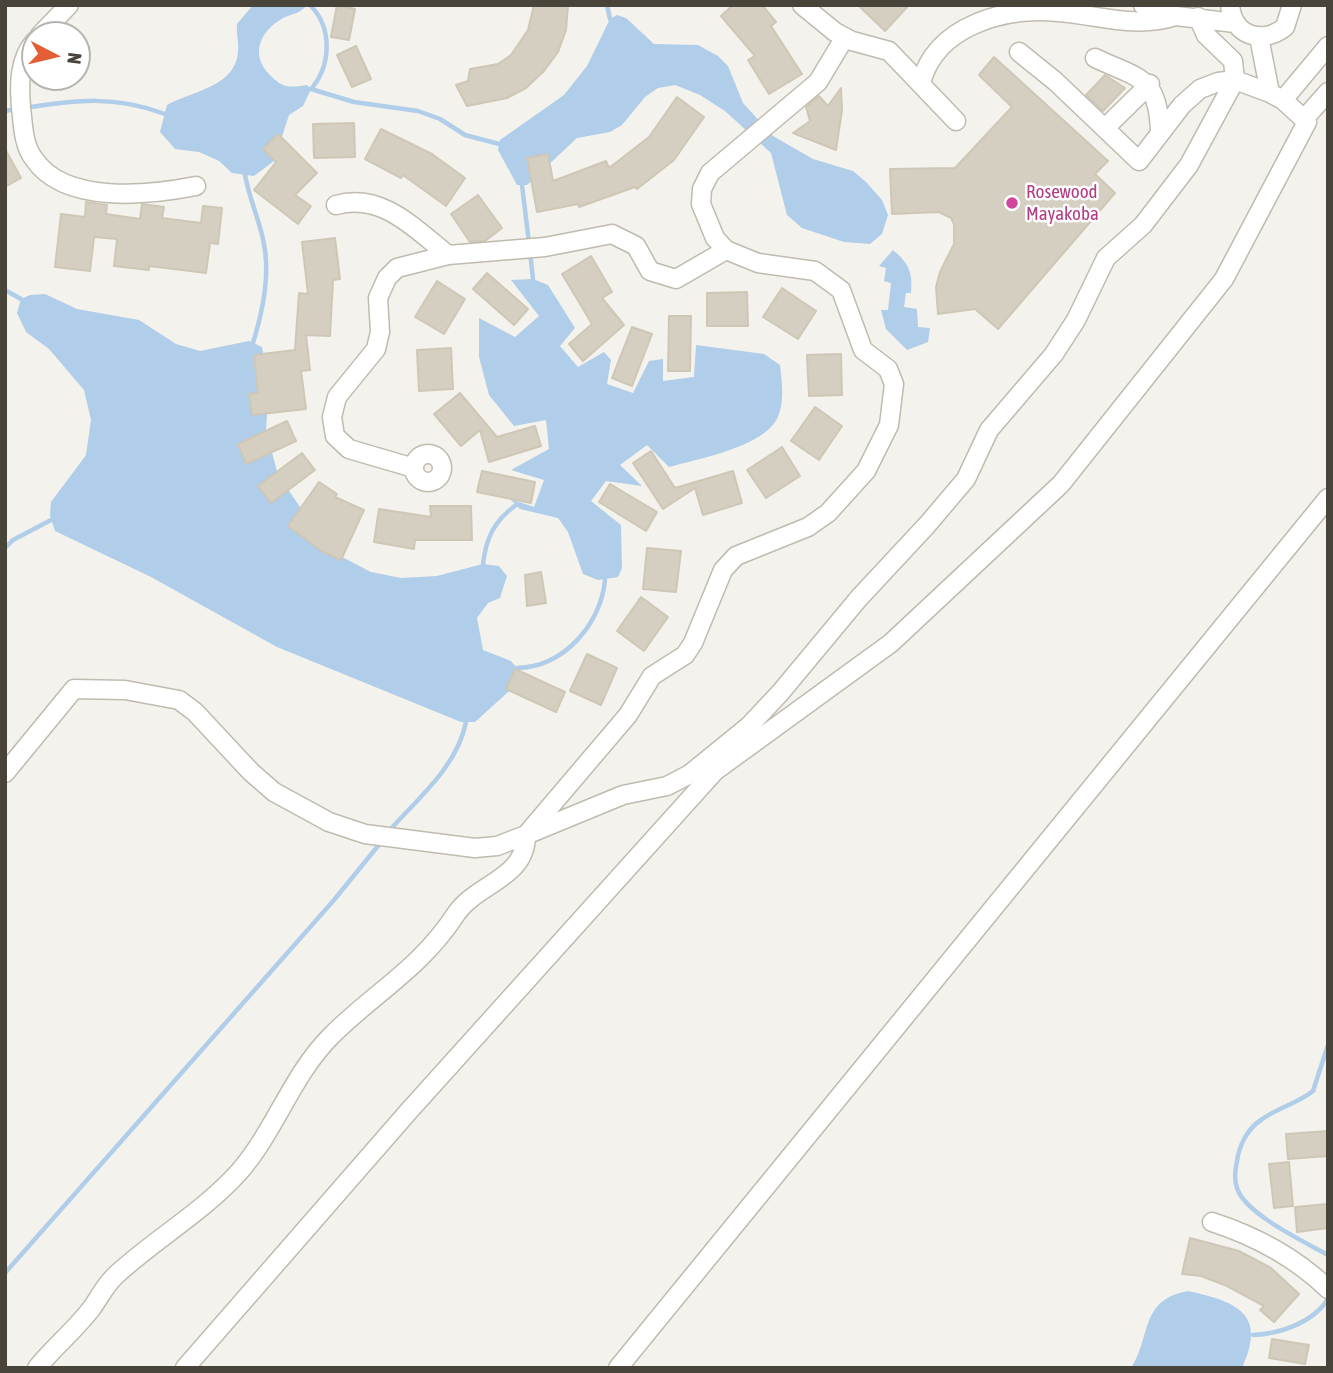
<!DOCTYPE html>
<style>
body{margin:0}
#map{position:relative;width:1333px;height:1373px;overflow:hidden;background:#f4f2ec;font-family:"Asap Condensed",sans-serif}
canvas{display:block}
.frame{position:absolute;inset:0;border:7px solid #48443a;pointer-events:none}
.north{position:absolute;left:21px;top:21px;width:70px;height:70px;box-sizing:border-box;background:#fff;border:2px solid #b6b4b0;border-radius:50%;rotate:97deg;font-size:19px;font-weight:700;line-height:28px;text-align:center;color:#48443a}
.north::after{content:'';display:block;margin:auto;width:24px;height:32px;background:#e35e34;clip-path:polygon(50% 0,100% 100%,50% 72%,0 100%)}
</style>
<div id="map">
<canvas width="1333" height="1373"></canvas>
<div class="frame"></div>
<div class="north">N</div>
</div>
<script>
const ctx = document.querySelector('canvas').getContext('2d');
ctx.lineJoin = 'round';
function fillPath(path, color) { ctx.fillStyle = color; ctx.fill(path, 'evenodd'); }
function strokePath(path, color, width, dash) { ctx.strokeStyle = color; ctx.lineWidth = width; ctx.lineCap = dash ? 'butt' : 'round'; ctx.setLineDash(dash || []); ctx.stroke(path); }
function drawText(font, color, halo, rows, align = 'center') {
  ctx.font = font + ' "Asap Condensed",sans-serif'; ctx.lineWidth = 5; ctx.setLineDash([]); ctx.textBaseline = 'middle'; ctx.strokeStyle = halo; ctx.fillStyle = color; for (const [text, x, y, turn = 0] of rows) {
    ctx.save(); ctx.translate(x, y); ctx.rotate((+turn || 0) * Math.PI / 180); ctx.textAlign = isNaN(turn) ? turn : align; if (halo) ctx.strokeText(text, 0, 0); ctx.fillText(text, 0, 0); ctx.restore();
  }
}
fillPath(new Path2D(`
 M253,5H307C298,16 290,13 280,20C259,33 251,55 269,74C282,88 289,88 307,85L311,89L303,106L289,115L274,161L254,176L232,173L219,161L199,152L175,149L160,132L167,105C192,91 236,87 238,51C239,42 236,33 237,24Z
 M617,15L626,18L654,44L698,45L718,56L728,66L743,103L773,136L813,159L853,171L866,182L882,200L888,215L882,234L870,244L844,242L802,228L787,215L771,153L725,111L700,95L675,85L658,88L645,97L622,125L610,132L577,138L527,185H517L498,150L500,140L564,95L587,66L610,19Z
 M893,250C909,263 913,273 911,293H906L904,307L917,309L918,327L930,328L928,342L907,350L886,329L881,310H888L891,283L884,281L886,268L879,266Z
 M533,279L548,285L575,328L560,346L578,367L604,352L611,360L607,384L633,393L649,361L663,359V381L694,377L696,345L764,354L780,365C782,383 785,402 777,419C762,447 698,459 669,467L647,445L620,465L642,486L606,481L591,501L621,525L622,568L618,577L598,580L583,574L568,532L558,518L520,509L510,499L534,507L544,480L511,470L549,449L546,420L514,426L489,395L479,357V318L515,337L539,316L511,280Z
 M45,294L77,309L139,320L176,344L200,351L249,341L262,347L269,386L266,430L278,475L309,520L342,557L371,572L401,578L437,576L483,564L499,566L507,576L500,598L488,603L477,618L483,650L511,661L517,668L518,683L475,722H461L277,647L151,577L55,531L50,516L51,502L86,455L91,420L84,390L49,349L26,332L17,313L21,299L30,295Z
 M1188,1291C1238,1302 1267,1314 1242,1368H1131C1152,1336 1139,1300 1188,1291Z`), '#b0cde9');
strokePath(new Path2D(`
 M310,5C333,28 331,66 311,89L354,102L418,111L440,119L465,135L499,144
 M607,5L610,19
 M25,108C76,100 115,95 165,114
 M5,111L16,109
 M245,175C249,197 258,217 263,239C271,273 263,310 253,343
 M522,185L529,243
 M530,252L533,279
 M5,290L21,299
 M5,548L13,540L51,520
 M483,564C486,538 494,521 516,505
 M517,668C564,667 601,624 605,580
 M389,831C418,798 457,767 466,722
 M1328,1045L1313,1091C1297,1104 1276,1108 1261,1120C1247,1129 1239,1146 1237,1161C1235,1170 1234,1180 1237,1188C1245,1214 1305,1242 1328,1255
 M5,1273L334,900L382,841
 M1253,1335C1279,1334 1313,1323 1328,1299`), '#b0cde9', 4.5);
const building = new Path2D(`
 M337,5L355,9L349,40L331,37Z
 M534,5H568L566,30L558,52L544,71L526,88L507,98L467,106L456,85L468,81L470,69L498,64L511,55L528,30Z
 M733,5H762L776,22L771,26L802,74L769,94L748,60L755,56L721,16Z
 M858,5H909L885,31Z
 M356,46L371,79L352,87L337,55Z
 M994,57L1108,161L1095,174L1115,193L998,329L975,309L938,314L936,287L940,272L954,244V224L951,218L939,212L892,214L890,169L955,168L1012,107L979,75Z
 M1105,75L1125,88L1103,111L1086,95Z
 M841,88L842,110L836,150L793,133L810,121L806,107L819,96L828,106Z
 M677,97L704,117L674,160L637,189L635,187L579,207L578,204L537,212L527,158L548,154L553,181L606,161L609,168L649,137Z
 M354,123L355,157L314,158L313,124Z
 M381,129L432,154L465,178L446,206L403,175L401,178L365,159Z
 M278,134L317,173L295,195L311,206L298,224L254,190L276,162L263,149Z
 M5,149L21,178L5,187Z
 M478,195L502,228L485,241L470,242L451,214Z
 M86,202L107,205L106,214L140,219L142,204L164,207L162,218L201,223L203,206L222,208L218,244L210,243L206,273L149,266V270L114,266L117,239L94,237L90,271L55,267L61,214L85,217Z
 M335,238L340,279L333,280L330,336L306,335L310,370L301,371L306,409L252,415L249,394L258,393L254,355L295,350L299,293L308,294L302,242Z
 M591,256L612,292L602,298L624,325L583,361L569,344L592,324L562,274Z
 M487,273L528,309L514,325L473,289Z
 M437,281L465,299L444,334L415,317Z
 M782,288L816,311L798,339L763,317Z
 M747,292L748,326H707V293Z
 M669,316H691L690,371H668Z
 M632,327L652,334L632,386L612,378Z
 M451,348L453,389L419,391L417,350Z
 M841,354L842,395L809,396L807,355Z
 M460,393L497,437L535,426L541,446L489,462L480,430L461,446L434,414Z
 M815,407L842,426L819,460L791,441Z
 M287,421L296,441L246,464L238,444Z
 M782,447L800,476L766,498L747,470Z
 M651,451L675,488L733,471L742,503L703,515L695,488L663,509L633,463Z
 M302,453L315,470L271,503L258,486Z
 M482,471L535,482L531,503L477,492Z
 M319,482L337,494L335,497L364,510L341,560L323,552L288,526Z
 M610,484L657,512L646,531L599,502Z
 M430,506H471L472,540H415L414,549L374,542L379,509L431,517Z
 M647,548L681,551L676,592L643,589Z
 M541,572L546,603L527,606L525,575Z
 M641,597L668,617L644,651L617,631Z
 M587,654L617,668L601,705L570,691Z
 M515,669L565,692L556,712L506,689Z
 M1328,1131V1156L1288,1159L1286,1134Z
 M1289,1162L1293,1206L1274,1208L1269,1164Z
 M1328,1204V1228L1297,1232L1295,1207Z
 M1190,1238L1239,1251L1271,1268L1299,1294L1274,1322L1260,1310L1264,1306L1227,1286L1201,1276L1182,1274Z
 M1272,1339L1309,1345L1305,1364L1269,1358Z`);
fillPath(building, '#d5cfc2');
strokePath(building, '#cfc7b6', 2);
const minor = new Path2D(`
 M802,5L835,32L852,41L889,51L956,121
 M1143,5L1176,16L1235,23
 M1230,5C1233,36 1262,45 1285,27L1292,5
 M40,35L69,5
 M35,41C19,59 19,84 21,107C23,124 23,145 34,159C65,205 150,195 196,186
 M1019,52L1055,81L1139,161L1182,105L1200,89L1218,82L1235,80L1270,93
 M1095,58C1139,79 1158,76 1160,131
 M921,83C936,25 1005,7 1058,12C1099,15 1135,29 1176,16
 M1283,100L1328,46
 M1305,118L1328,92
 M1105,128L1150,84
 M336,205C382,192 415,229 448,255
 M414 468a14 14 0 1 1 28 0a14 14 0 1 1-28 0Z
 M414,468L349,449L335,436L332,417L337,397L376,349L380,332L378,298L387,278L397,268L448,255L545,247L612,234L636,246L650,271L676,279L726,250
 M5,773L74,689L125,690L179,700L195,712L251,772L274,792L329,822L365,834L475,848L497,846L526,835L628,715L652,676L685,655L693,643L723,570L736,556L808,527L828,513L866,471L889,425L894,384L888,369L863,350L841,290L815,271L758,263L726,250L715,238L701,204L702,189L710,173L818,82L845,37
 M1212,1222C1255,1236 1296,1258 1328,1289
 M37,1368C54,1347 75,1330 91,1309C100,1297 105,1285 116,1275C155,1239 203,1212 239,1172C275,1131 292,1075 331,1036C375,992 420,969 456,914C477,883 526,879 526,835L623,795L667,786L690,774L749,726L780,693L859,598L927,525L966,479L989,430L1054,354L1076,320L1106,258L1143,225L1189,165L1235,80L1233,61L1206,35L1198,17
 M185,1368L408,1112L715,771L891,643L1061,484L1224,279L1307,122L1283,100L1270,93L1259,37
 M618,1368L1328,498`);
strokePath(minor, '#bfbbaf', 21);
strokePath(minor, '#fff', 18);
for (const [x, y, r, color] of [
 [1012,203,7,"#d1479c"]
]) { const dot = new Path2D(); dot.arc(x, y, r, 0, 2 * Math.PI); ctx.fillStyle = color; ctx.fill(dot); strokePath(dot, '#fff', 2.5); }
drawText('19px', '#b23c85', '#fff', [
 ["Rosewood",1026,192],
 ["Mayakoba",1026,214]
], 'left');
</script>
